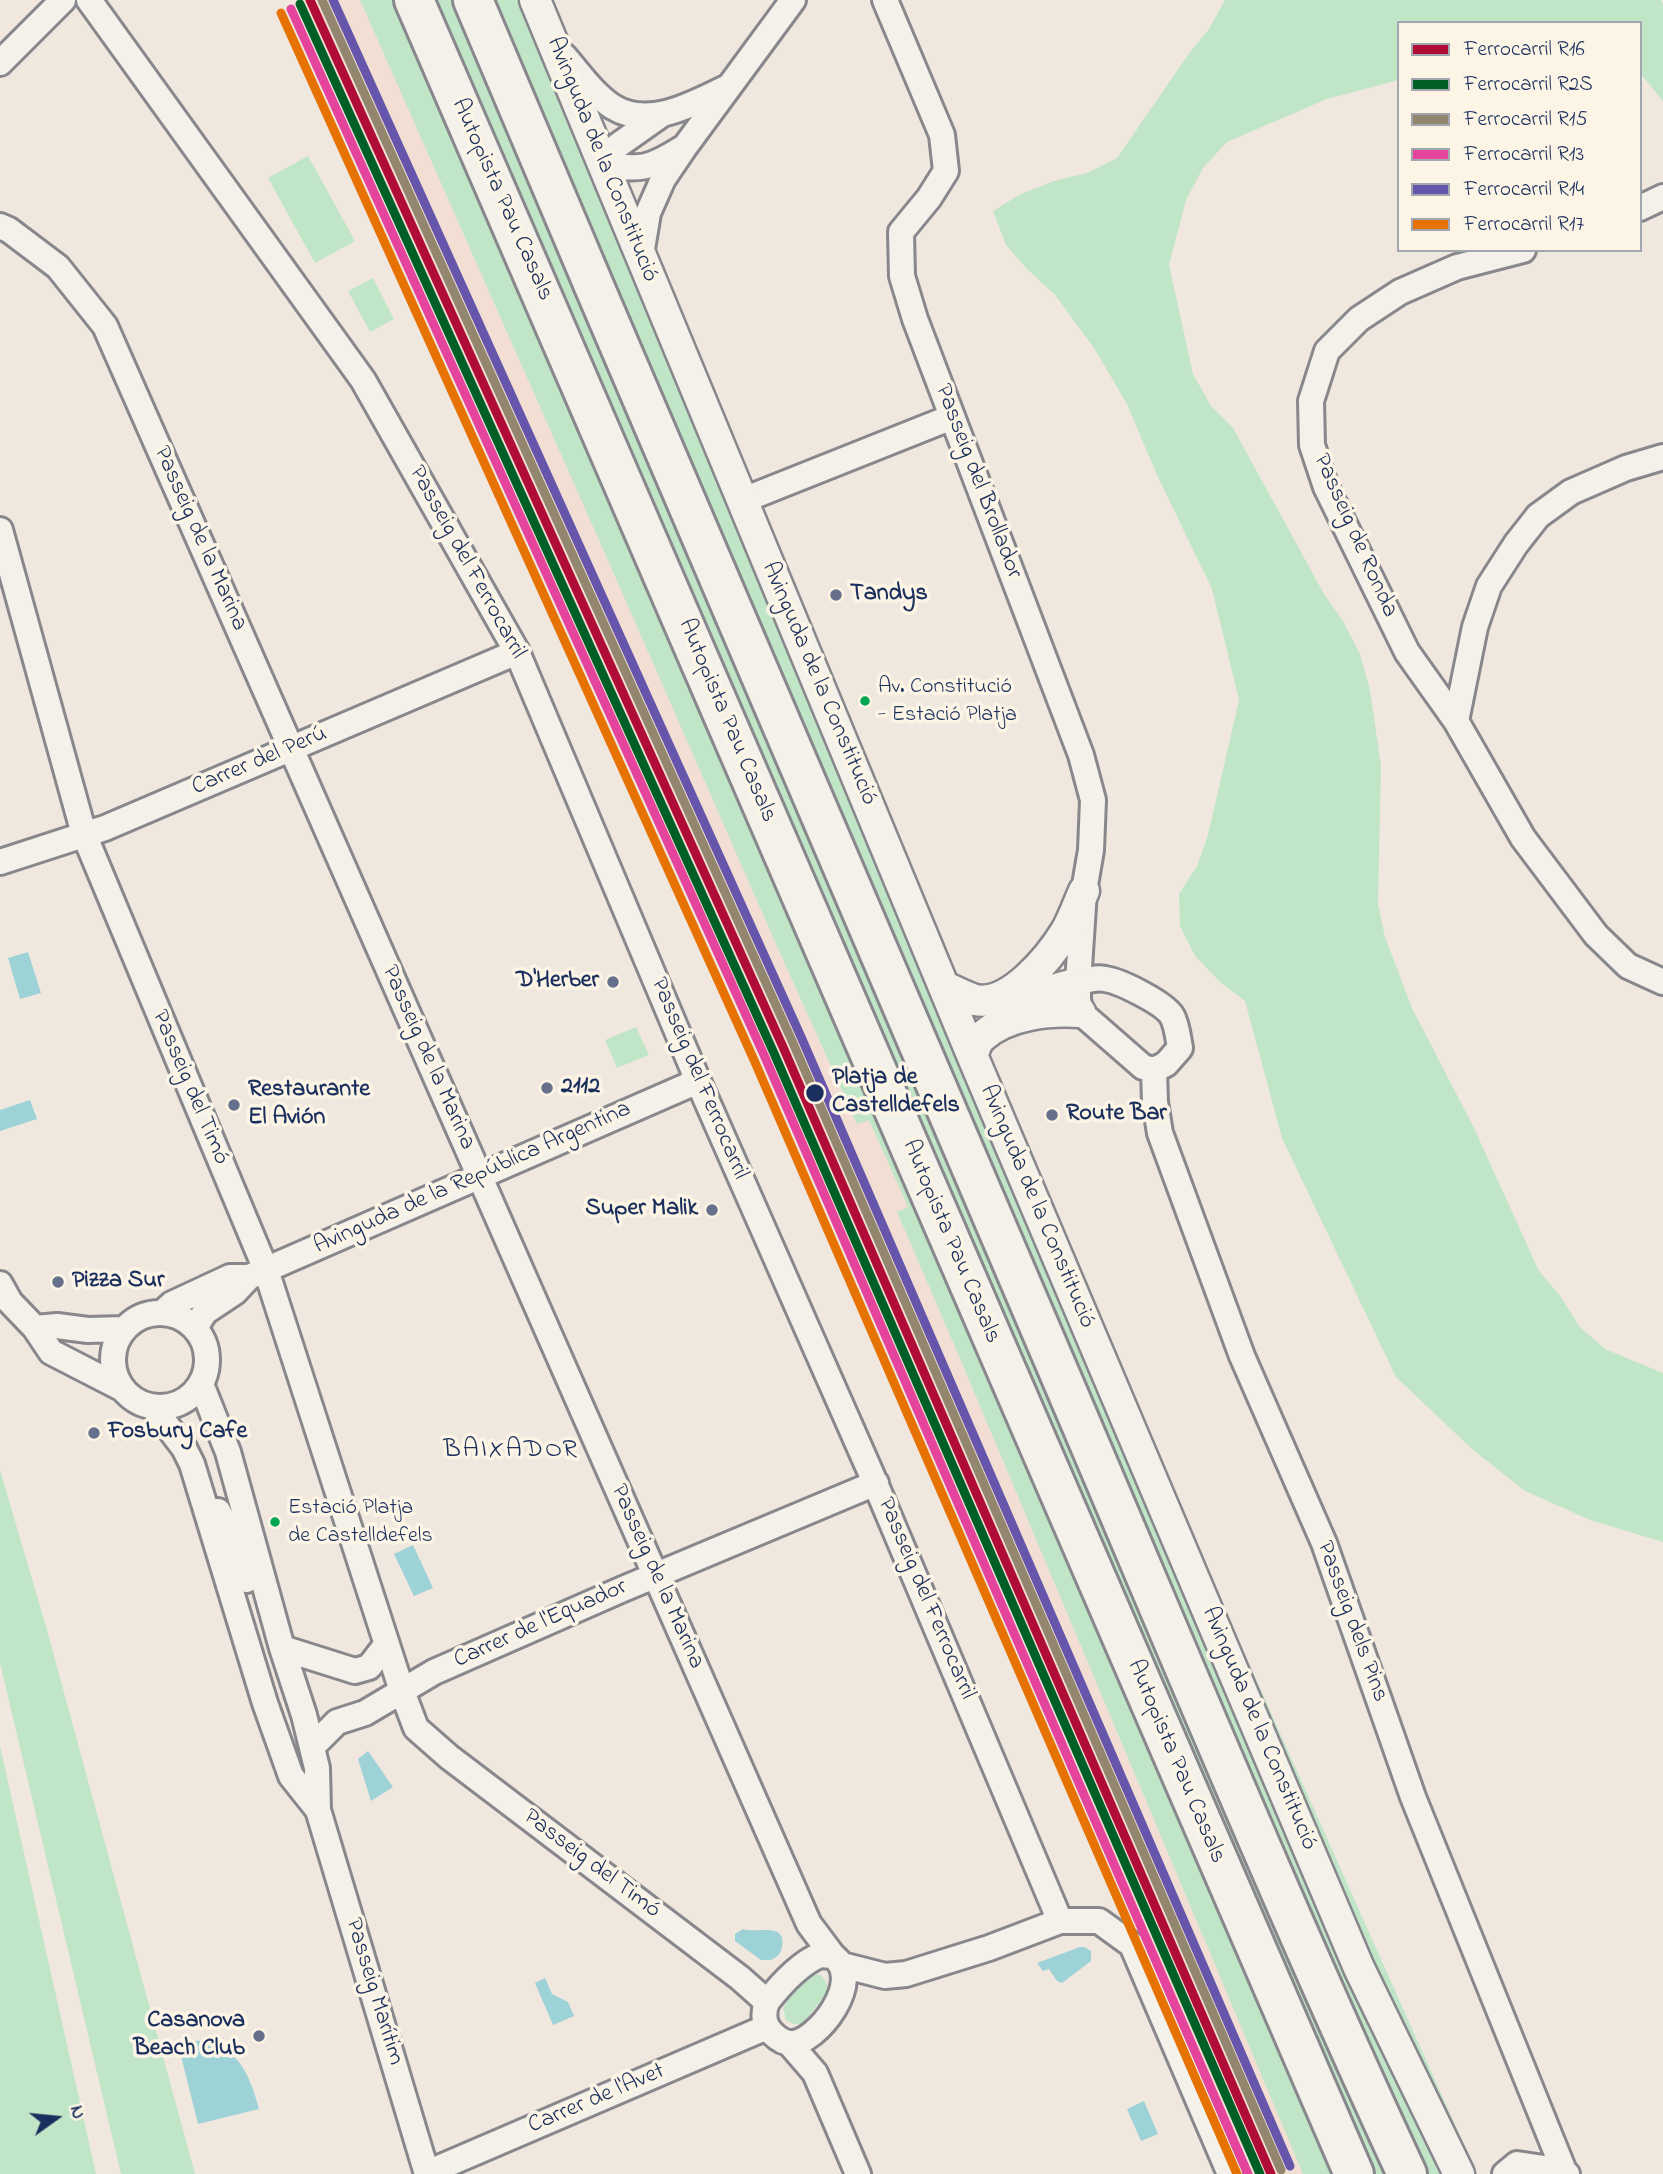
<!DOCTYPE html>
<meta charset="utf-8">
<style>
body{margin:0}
#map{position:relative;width:1663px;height:2174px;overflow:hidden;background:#f0e7df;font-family:"Indie Flower",sans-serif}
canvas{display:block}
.legend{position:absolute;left:1397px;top:21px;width:245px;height:231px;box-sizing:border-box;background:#fcf5e5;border:2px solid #a2a6af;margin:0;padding:9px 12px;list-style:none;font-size:21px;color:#1b2f5e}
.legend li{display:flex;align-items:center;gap:14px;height:35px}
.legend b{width:35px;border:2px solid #a2a6af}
.north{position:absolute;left:21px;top:2083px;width:70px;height:70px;-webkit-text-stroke:5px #fcf5e5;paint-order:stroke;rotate:75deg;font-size:19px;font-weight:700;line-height:28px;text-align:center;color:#1b2f5e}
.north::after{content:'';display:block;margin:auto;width:24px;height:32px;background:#1b2f5e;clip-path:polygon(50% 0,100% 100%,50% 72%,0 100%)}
</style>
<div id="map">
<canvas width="1663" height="2174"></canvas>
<ul class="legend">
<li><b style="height:9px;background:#af0d38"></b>Ferrocarril R16</li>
<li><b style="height:9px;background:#005f27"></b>Ferrocarril R2S</li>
<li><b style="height:9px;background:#93866e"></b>Ferrocarril R15</li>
<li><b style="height:9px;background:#e5449c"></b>Ferrocarril R13</li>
<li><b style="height:9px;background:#6556ac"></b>Ferrocarril R14</li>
<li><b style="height:9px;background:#e77204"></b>Ferrocarril R17</li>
</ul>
<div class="north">N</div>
</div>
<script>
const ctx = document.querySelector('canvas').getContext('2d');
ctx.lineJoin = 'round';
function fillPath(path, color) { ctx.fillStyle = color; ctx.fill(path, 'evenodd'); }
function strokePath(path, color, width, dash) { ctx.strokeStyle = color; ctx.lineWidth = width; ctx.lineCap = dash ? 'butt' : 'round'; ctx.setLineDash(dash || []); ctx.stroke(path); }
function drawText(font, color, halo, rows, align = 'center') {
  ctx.font = font + ' "Indie Flower",sans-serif'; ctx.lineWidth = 7; ctx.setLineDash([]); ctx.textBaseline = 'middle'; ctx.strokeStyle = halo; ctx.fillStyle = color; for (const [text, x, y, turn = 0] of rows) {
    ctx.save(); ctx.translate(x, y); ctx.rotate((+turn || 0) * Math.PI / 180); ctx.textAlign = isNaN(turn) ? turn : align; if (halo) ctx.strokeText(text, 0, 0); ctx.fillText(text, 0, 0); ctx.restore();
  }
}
fillPath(new Path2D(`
 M298,0H360L621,590L775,942L857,1124L869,1120L908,1207L897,1212L961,1361L1303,2174H1254L1171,1988L1011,1609L908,1383L845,1238L775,1089L563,611L514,485Z`), '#f2ded2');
fillPath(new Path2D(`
 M360,0H548L1116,1366L1477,2174H1303L961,1361L897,1212L908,1207L869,1120L857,1124L775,942L621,590Z
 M1225,0H1661L1663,4V101L1640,73V23H1399V80L1327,99L1227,142L1203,168L1186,200L1169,265L1193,374L1211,406L1233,428L1324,594L1343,621L1360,654L1370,690L1381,766L1378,904L1385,937L1412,1008L1474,1128L1539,1271L1561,1297L1579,1326L1605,1349L1663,1373V1542L1590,1520L1525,1491L1473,1450L1396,1377L1282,1138L1245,1001L1220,982L1195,956L1180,926L1179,894L1197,866L1208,835L1239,700L1212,589L1156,473L1127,404L1094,348L1055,295L1027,269L1006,245L993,211L1019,195L1054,181L1087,173L1117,158L1190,52L1209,29Z
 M308,156L355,241L315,263L268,178Z
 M373,278L394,319L370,332L348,291Z
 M636,1027L649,1055L617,1068L605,1040Z
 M0,1470L47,1630L195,2174H121L0,1663Z
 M0,1746L96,2174H0Z
 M811,1975H821L827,1984V1992L803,2024H793L786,2020L783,2008L788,1999Z`), '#c1e6c7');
fillPath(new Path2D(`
 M28,952L41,993L20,999L8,958Z
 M30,1100L37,1119L0,1131V1110Z
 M413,1545L433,1588L414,1596L394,1554Z
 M368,1751L393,1787L371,1801L358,1759Z
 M743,1929C755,1934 787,1921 782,1947C781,1954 777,1957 771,1960H761L735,1941V1934Z
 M1080,1947H1084L1091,1951V1961L1062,1983L1057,1981L1049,1969L1043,1971L1037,1963Z
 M545,1978L552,1994L568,2002L574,2016L553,2025L535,1983Z
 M182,2040C233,2040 247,2064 259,2109L198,2124L178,2044Z
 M1144,2101L1158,2134L1141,2141L1127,2109Z`), '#9dd2d7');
const minor = new Path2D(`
 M89,0L363,380L517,652L698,1081L870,1471L1060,1921
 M885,0L942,135L946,171L929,198L901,232L902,276L915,319L1081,755L1093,800L1091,850L1084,891L1078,983V999L1080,1012L1143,1067L1154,1070L1166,1064L1180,1048C1178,1037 1177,1025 1172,1016C1164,1003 1120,981 1105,979C1095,977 1088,980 1078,983
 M564,56C579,73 594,95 613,107C649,129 693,104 726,88
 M0,63L63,0
 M661,115L617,146L604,165C641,170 649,169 681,149
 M1640,208L1663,197
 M0,226L9,230L58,267L105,326L809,1924L833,1956
 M1523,250L1457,267L1400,292L1359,319L1327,351L1311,401L1312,445L1326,487L1407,652L1456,721L1523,838L1596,935L1628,966L1663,982
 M641,255L648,213L663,179L684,148L793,0
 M741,501L952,417
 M0,530L84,834L266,1270L402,1691L416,1728L449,1757L740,1978L767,2002
 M1456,721L1475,627L1489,586L1516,544L1538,516L1571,492L1626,468L1663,457
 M0,862L105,828L517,652
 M1154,1070L1155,1102L1160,1133L1242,1356L1324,1543L1413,1797L1564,2171L1567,2174
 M0,1284L10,1302L35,1328L51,1352L121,1388
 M113 1360a47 47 0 1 1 94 0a47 47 0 1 1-94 0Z
 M162,1313L172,1304L230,1277H248
 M35,1328L57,1326L88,1330L124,1329
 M195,1328L205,1312L235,1292L249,1277L698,1081
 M201,1384L228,1452L282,1648L304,1715L317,1768L318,1810L427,2174
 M153,1407L184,1448L192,1464L265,1703L291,1776L318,1810
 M218,1511L235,1543L246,1580
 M282,1648L355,1671L369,1667L386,1645
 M312,1747L337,1722L365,1713L434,1672L623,1589L876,1483
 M820,1955L833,1956C866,1980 816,2044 791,2043C783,2043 777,2038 772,2033C763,2024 763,2012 767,2002C781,1984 799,1964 820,1955Z
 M842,1965L885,1976L906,1974L989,1948L1060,1921H1099L1132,1945L1230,2174
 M789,2043L815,2073L858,2174
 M427,2173L767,2027
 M1505,2174L1517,2164L1564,2171`);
const tertiary = new Path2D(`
 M535,0L972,1055L1359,1968L1459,2174
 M945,987C954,991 965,997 975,1000C1010,1007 1050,957 1066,931C1073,919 1078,904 1084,891
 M1003,1009L1042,993L1078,983
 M972,1055C975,1049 977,1040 983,1036C1008,1014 1049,1010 1080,1012`);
const motorway = new Path2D(`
 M414,0L1354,2174
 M473,0C664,453 858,905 1052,1356C1169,1629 1282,1905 1407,2174`);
strokePath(minor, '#87878c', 30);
strokePath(tertiary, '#87878c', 35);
strokePath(motorway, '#87878c', 44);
strokePath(minor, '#f4f0ea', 24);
strokePath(tertiary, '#f4f0ea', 30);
strokePath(motorway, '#f4f0ea', 38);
strokePath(new Path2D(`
 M310,0L783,1047L1271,2174`), '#af0d38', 9);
strokePath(new Path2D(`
 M300,4L773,1051L1260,2174`), '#005f27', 9);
strokePath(new Path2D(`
 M322,0L793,1043L1281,2170`), '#93866e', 9);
strokePath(new Path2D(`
 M291,9L764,1055L1248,2174`), '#e5449c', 9);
strokePath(new Path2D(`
 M333,0L802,1039L1290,2166`), '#6556ac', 9);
strokePath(new Path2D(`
 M281,13L754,1060L1237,2174`), '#e77204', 9);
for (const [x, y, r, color] of [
 [836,595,7,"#666f8b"],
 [865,701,6,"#00a651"],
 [613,982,7,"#666f8b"],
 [547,1088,7,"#666f8b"],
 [815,1093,10,"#1b2f5e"],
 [234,1105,7,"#666f8b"],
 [1052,1115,7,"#666f8b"],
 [712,1210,7,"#666f8b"],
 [58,1282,7,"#666f8b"],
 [94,1433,7,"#666f8b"],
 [275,1522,6,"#00a651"],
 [259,2036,7,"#666f8b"]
]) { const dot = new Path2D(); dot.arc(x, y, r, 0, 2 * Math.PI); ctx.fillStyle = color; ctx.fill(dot); strokePath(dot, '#fcf5e5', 2.5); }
drawText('22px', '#1b2f5e', '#fcf5e5', [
 ["Av. Constitució",878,688],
 ["- Estació Platja",878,716],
 ["Estació Platja",288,1509],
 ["de Castelldefels",288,1537]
], 'left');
drawText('24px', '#1b2f5e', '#fcf5e5', [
 ["Avinguda de la Constitució",601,160,68],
 ["Autopista Pau Casals",501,200,66],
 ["Passeig del Brollador",977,482,69],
 ["Passeig de Ronda",1354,536,66],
 ["Passeig de la Marina",199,539,66],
 ["Passeig del Ferrocarril",466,563,61],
 ["Avinguda de la Constitució",818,684,67],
 ["Autopista Pau Casals",726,721,67],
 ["Carrer del Perú",260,762,-23],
 ["Passeig de la Marina",427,1058,66],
 ["Passeig del Ferrocarril",698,1079,67],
 ["Passeig del Timó",189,1088,67],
 ["Avinguda de la República Argentina",473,1179,-24],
 ["Avinguda de la Constitució",1036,1207,67],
 ["Autopista Pau Casals",950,1242,67],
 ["Passeig de la Marina",656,1577,66],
 ["Passeig del Ferrocarril",925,1599,67],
 ["Passeig dels Pins",1351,1622,70],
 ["Carrer de l'Equador",541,1625,-24],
 ["Avinguda de la Constitució",1258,1729,67],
 ["Autopista Pau Casals",1175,1762,67],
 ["Passeig del Timó",591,1865,37],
 ["Passeig Marítim",373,1992,73],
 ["Carrer de l'Avet",597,2100,-23]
]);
drawText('bold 24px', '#1b2f5e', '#fcf5e5', [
 ["Tandys",850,595],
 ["D'Herber",599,982,"right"],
 ["2112",561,1088],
 ["Restaurante",248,1091],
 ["El Avión",248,1119],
 ["Route Bar",1066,1115],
 ["Super Malik",698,1210,"right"],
 ["Pizza Sur",72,1282],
 ["Fosbury Cafe",108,1433],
 ["Casanova",245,2022,"right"],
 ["Beach Club",245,2050,"right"]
], 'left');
drawText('bold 24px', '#1b2f5e', '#fcf5e5', [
 ["Platja de",832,1079],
 ["Castelldefels",832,1107]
], 'left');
ctx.letterSpacing = '2px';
drawText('26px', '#1b2f5e', '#fcf5e5', [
 ["BAIXADOR",511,1452]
]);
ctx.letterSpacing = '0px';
</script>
